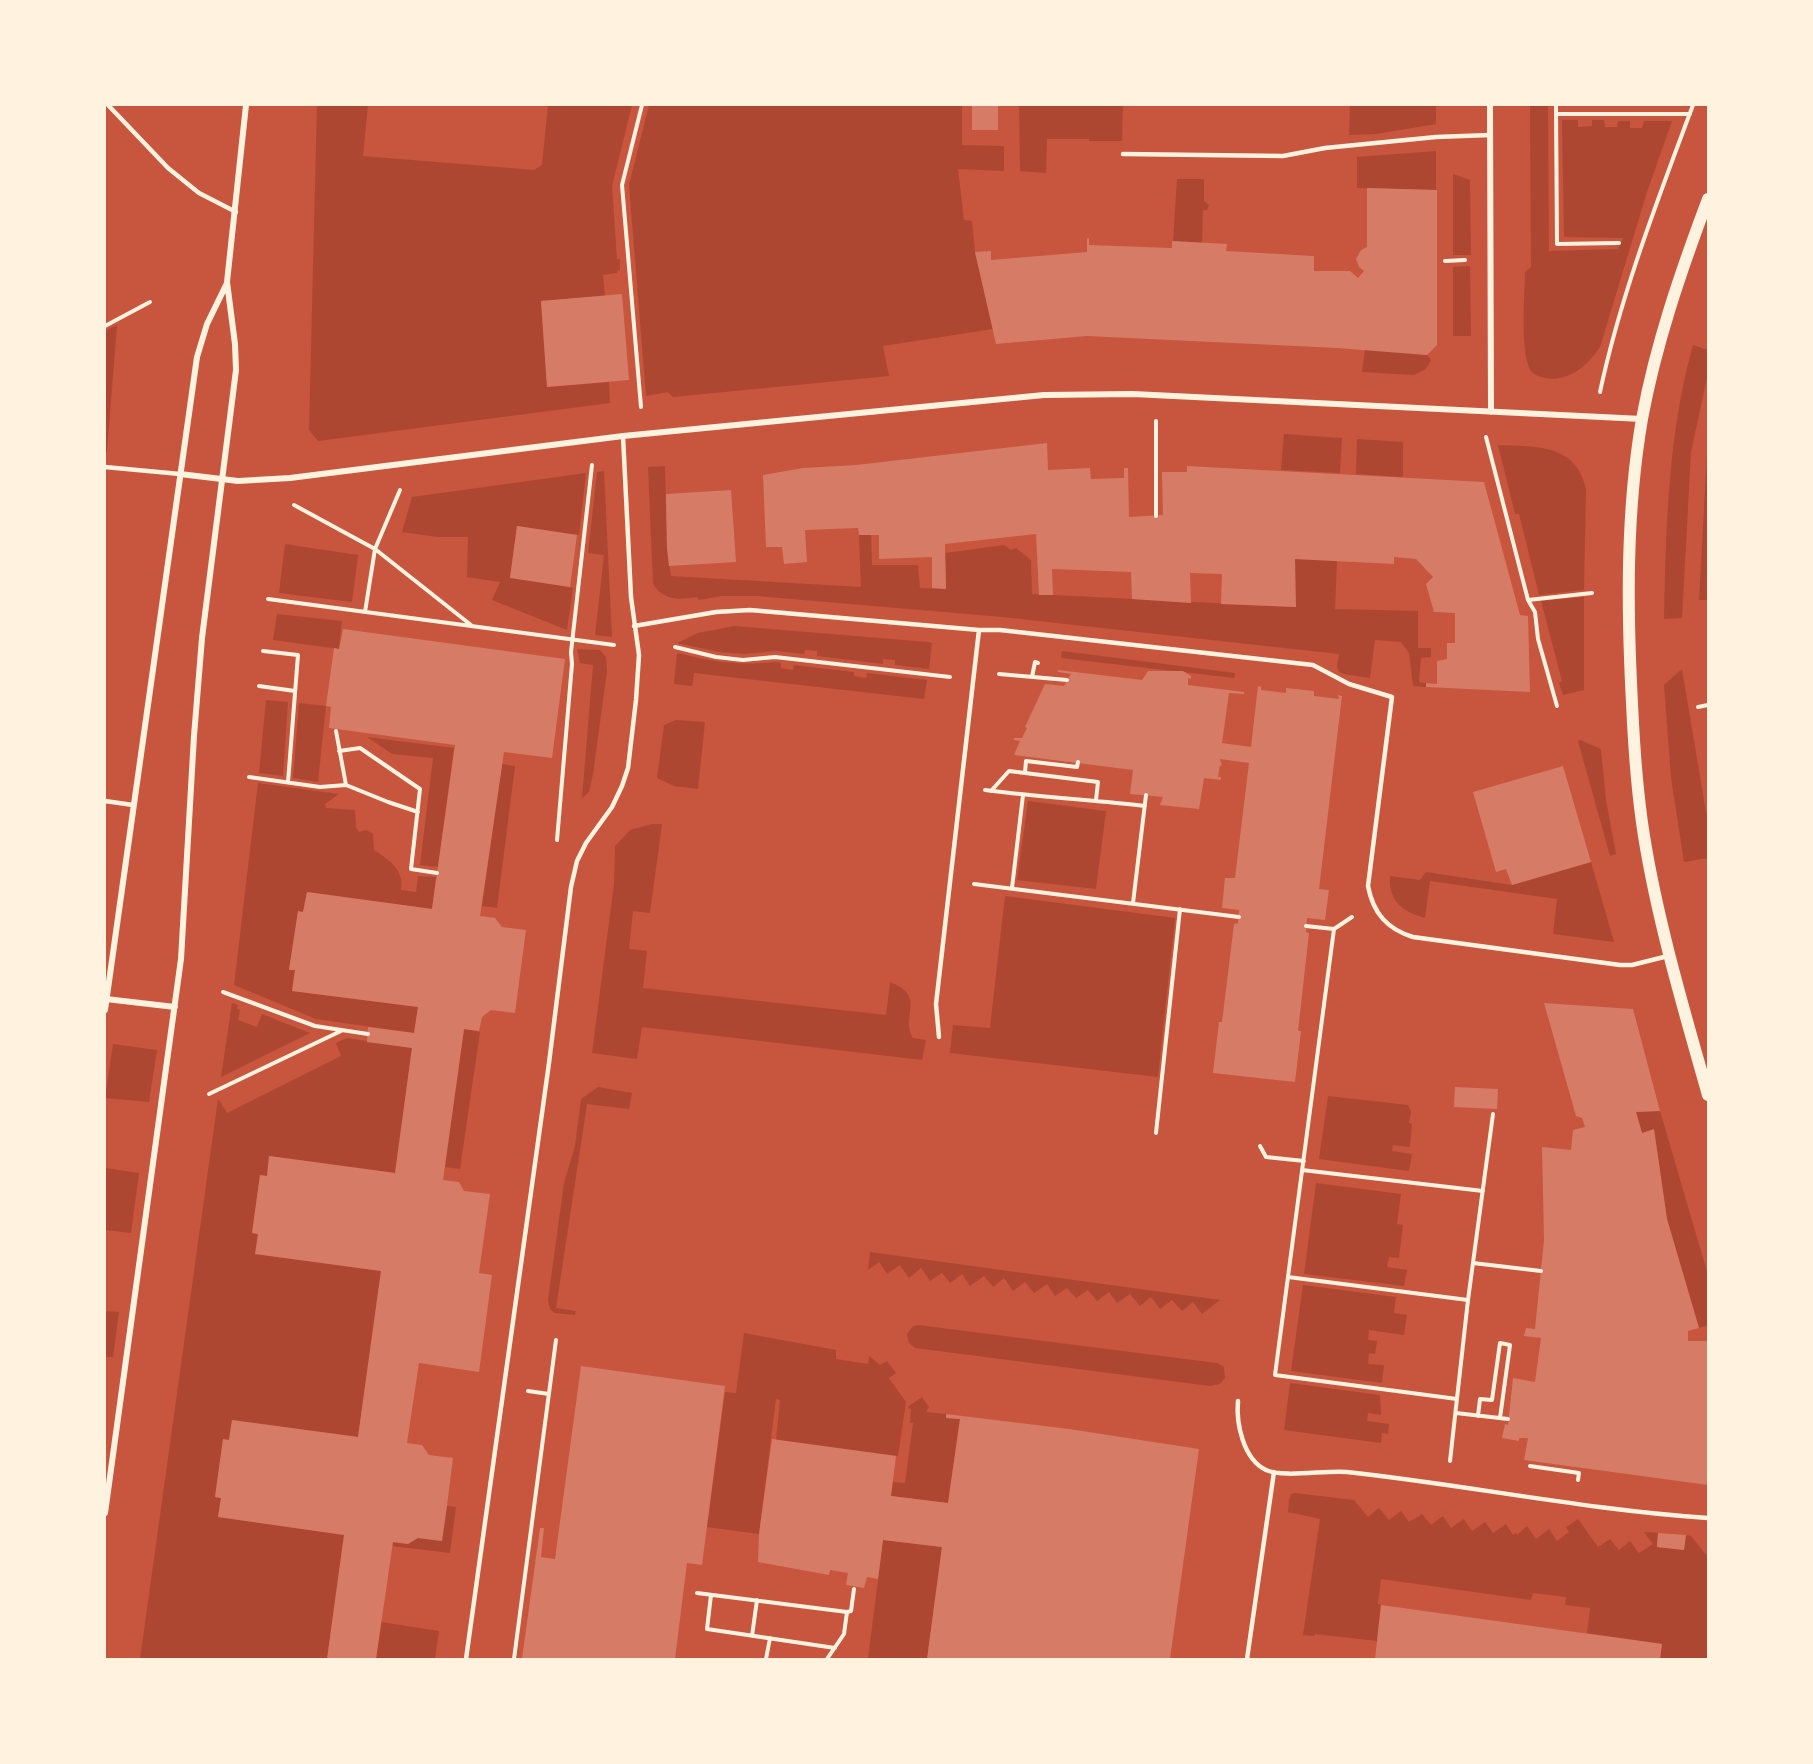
<!DOCTYPE html>
<style>
body{margin:0}
#map{position:relative;width:1813px;height:1764px;overflow:hidden;background:#c8553d;font-family:"Roboto Serif",serif}
canvas{display:block}
.frame{position:absolute;inset:0;border:106px solid #fff3e0;pointer-events:none}
</style>
<div id="map">
<canvas width="1813" height="1764"></canvas>
<div class="frame"></div>
</div>
<script>
const ctx = document.querySelector('canvas').getContext('2d');
ctx.lineJoin = 'round';
function fillPath(path, color) { ctx.fillStyle = color; ctx.fill(path, 'evenodd'); }
function strokePath(path, color, width, dash) { ctx.strokeStyle = color; ctx.lineWidth = width; ctx.lineCap = dash ? 'butt' : 'round'; ctx.setLineDash(dash || []); ctx.stroke(path); }
fillPath(new Path2D(`
 M317,105H368L363,156L534,170L542,165L548,105H632L612,186L617,259H620V270H618L617,273L603,275L605,296L541,301L547,387L609,382L610,403L318,441L309,430Z
 M649,105H962V145L1004,146V171L958,169L964,220L972,221L975,252L993,329L883,346L889,376L673,397L668,392L646,396L629,185Z
 M1019,105H1123L1122,141H1089V139H1047L1046,173L1020,171Z
 M1350,105H1436V124L1376,134L1349,135Z
 M1530,105H1548L1549,251L1618,249L1623,238L1564,237L1562,120H1578V127L1592,126V120H1604L1605,127H1617L1618,121H1630V128H1642L1644,121H1672L1647,192L1600,347C1591,361 1578,374 1560,378C1553,380 1539,378 1533,373C1519,361 1525,292 1525,272L1531,267Z
 M1436,151V190L1357,188V157Z
 M1453,174L1470,180L1471,255H1453Z
 M1177,179H1204V201L1209,205L1207,210H1203L1202,243L1173,242Z
 M1470,266L1471,336H1453V267Z
 M117,325L107,452H105V331Z
 M1693,345L1708,350V373L1691,452L1682,618L1664,619C1666,527 1668,434 1693,345Z
 M1365,350L1427,355L1431,360L1426,369L1414,375L1362,372Z
 M1284,434L1342,438L1340,473L1281,470Z
 M1357,439L1403,442V477L1356,474Z
 M1498,445C1536,447 1576,443 1586,489L1584,590L1539,595L1519,514H1515Z
 M1708,450V600H1699L1707,454Z
 M665,466L667,548L671,576L861,587L859,535H871L872,565H918L920,588L946,589L945,553L1004,545L1011,550L1016,548L1031,560L1032,594L1295,607V559L1337,561L1335,609L1418,611V648H1431V657L1421,658L1419,682L1426,683V687L1413,686L1409,653L1401,642L1375,640L1370,678L1344,674L1339,672L1337,666L1339,654L1002,617L757,596H722L699,600L697,597C679,600 664,601 653,584L648,467Z
 M604,471L612,637L595,635L604,555L588,553L597,472Z
 M586,473L579,535L517,526L510,577L573,588L567,630L492,600L500,582L467,577L468,537H437L402,532L412,497Z
 M285,544L358,555L352,602L279,593Z
 M1584,597V690L1563,695L1559,683L1562,681L1541,601Z
 M277,614L342,621L339,649L273,640Z
 M734,626L928,642L932,643L929,669L895,665V660L883,659V664L817,656V651L805,650L804,654L776,651L744,654L719,652L677,643L698,633Z
 M577,649L600,650L606,657L607,671L593,774L589,792L582,798L593,665L580,663Z
 M1062,651L1235,673L1234,678L1061,658Z
 M677,653C714,662 737,666 775,662L781,663V668L793,670L794,665L854,672V676L866,678L867,673L927,680L924,699L694,673L692,686L674,684Z
 M1682,669L1708,824V858L1684,862L1671,778L1664,685Z
 M266,700L288,702L283,776L259,773Z
 M299,703L326,706L318,782L293,778Z
 M676,720L705,722L698,789L674,786L657,778L664,725Z
 M367,737L454,748L438,867L420,865L433,758L392,754Z
 M1580,740L1601,749L1606,800L1616,854L1610,856L1578,741Z
 M502,764L515,766L497,908L482,906Z
 M258,783L339,794L325,804L326,808L355,810L356,827L359,832L366,830L373,834L374,850C388,859 405,870 401,890L416,892L418,876L436,877L432,909L307,892L303,912H298L289,969L295,970L292,991L418,1007L414,1033L316,1019L234,985Z
 M1028,801L1106,811L1096,889L1017,880Z
 M652,824H662L650,913L633,911L629,949L647,951L643,988L886,1015L890,982C927,996 900,1016 913,1038L926,1040L922,1060L642,1027L637,1059L592,1053L614,884L615,846L630,830Z
 M1591,862L1614,942L1553,934L1557,899L1430,881L1425,918C1403,912 1388,901 1390,876L1420,880L1426,872L1512,885Z
 M1005,896L1175,918L1158,1077L950,1053L953,1025L990,1028Z
 M232,1003L238,1005L237,1009L240,1010L238,1020L257,1027L262,1014L310,1033L221,1077Z
 M464,1029L480,1032L460,1169L445,1167Z
 M347,1038L412,1048L395,1173L270,1156L267,1176L260,1175L252,1233L258,1234L256,1254L381,1271L358,1437L232,1420L229,1440L223,1439L215,1497L221,1498L218,1517L344,1535L327,1659H140L218,1099L227,1113L341,1056L336,1043Z
 M113,1044L157,1050L149,1102L105,1098Z
 M598,1087L632,1093L629,1109L587,1104L556,1308L576,1311L575,1315L555,1313L550,1309L548,1300L564,1183L575,1146L581,1099Z
 M1328,1096L1408,1105L1411,1112L1409,1123L1412,1124L1410,1147L1393,1145L1392,1151L1412,1154L1409,1171L1319,1159Z
 M1660,1111L1708,1275V1325L1699,1328L1667,1219L1654,1130L1642,1133L1636,1112Z
 M105,1168L139,1173L131,1233L105,1230Z
 M1316,1183L1401,1194L1397,1224L1403,1225L1399,1258L1389,1257L1387,1267L1407,1270L1404,1286L1304,1274Z
 M870,1252L1220,1300L1202,1314L1193,1302L1182,1311L1172,1300L1160,1309L1151,1297L1140,1306L1130,1294L1117,1303L1109,1292L1097,1301L1088,1290L1076,1298L1067,1288L1055,1296L1047,1284L1034,1293L1025,1282L1013,1291L1004,1278L993,1287L984,1276L970,1286L962,1274L950,1283L942,1273L930,1281L921,1268L909,1278L900,1265L887,1274L879,1262L868,1270Z
 M1303,1285L1396,1297L1394,1313L1407,1315L1404,1335L1369,1330L1368,1340L1377,1341L1375,1354L1369,1353L1368,1364L1384,1365L1382,1383L1291,1371Z
 M105,1311L119,1312L113,1357H105Z
 M918,1325L1217,1363L1224,1367L1225,1378L1220,1384L1210,1386L915,1348L909,1343L907,1334L913,1326Z
 M744,1333L836,1350V1359L868,1364L869,1356L880,1365L887,1361L896,1373L889,1378L906,1402L898,1456L776,1440L780,1400L776,1399L759,1534L707,1527L725,1392L736,1393Z
 M1290,1383L1380,1395L1381,1415L1368,1413L1367,1421L1389,1424L1388,1434L1382,1433L1381,1443L1284,1430Z
 M922,1397L929,1407L926,1412L946,1414V1418L960,1419L948,1503L891,1496L892,1482L905,1483L913,1423H910L911,1409L908,1408L909,1406Z
 M1295,1493L1354,1500L1368,1517L1379,1508L1389,1520L1401,1511L1409,1522L1422,1514L1431,1525L1443,1516L1451,1528L1464,1519L1472,1531L1485,1522L1493,1533L1506,1524L1513,1535L1516,1533L1517,1535L1527,1526L1536,1539L1549,1529L1557,1541L1569,1532L1566,1527L1578,1519L1598,1547L1610,1539L1619,1550L1630,1541L1639,1553L1653,1544L1644,1532L1658,1533L1657,1547L1684,1550L1686,1535L1691,1536L1706,1555L1708,1554V1659H1660L1662,1644L1587,1633L1590,1608L1565,1605L1566,1597L1533,1593L1531,1600L1381,1579L1378,1604L1381,1605L1377,1641L1315,1634V1636L1303,1635L1320,1519L1288,1512L1289,1500L1291,1494Z
 M447,1506L456,1507L450,1553L392,1546L393,1542L408,1544L418,1538L441,1541Z
 M883,1540L942,1547L927,1659H868Z
 M381,1622L439,1631L435,1659H376Z`), '#ae4732');
fillPath(new Path2D(`
 M972,105H998V130H972Z
 M1367,188L1437,190V345L1427,355L1337,348L1087,336L996,344L975,252L991,251V260L1087,252V238H1089V245L1172,248V241L1227,244L1226,251L1314,256V271H1350L1358,278L1364,271L1359,267L1356,259L1361,250L1367,247Z
 M622,294L629,380L547,387L541,301Z
 M1047,443L1048,470L1090,468L1091,479L1124,478V468H1128L1129,517L1163,515L1162,472H1187V466L1484,482L1520,615L1528,616L1530,692L1426,687V683L1437,684V661L1447,659V643H1455V613L1434,612L1426,584L1433,577L1416,559L1394,557V564L1295,559L1296,607L1221,604L1222,574L1190,573L1191,603L1132,599L1131,572L1052,569L1053,595H1039L1036,534L945,544L946,589L932,588V557L879,559V535H859L858,528L805,530L807,562L784,564L782,547H766L763,475L803,468L856,465Z
 M731,490L736,562L669,566L667,548L666,494Z
 M517,526L577,535L570,587L510,578Z
 M343,629L565,659L552,758L504,752L480,916L495,918L502,927L526,930L515,1013L491,1010L482,1017L479,1031L464,1029L443,1180L459,1182L464,1191L490,1194L479,1273L492,1275L479,1372L419,1363L407,1443L422,1445L429,1455L453,1458L447,1506L442,1541L418,1538L408,1544L393,1542L376,1659H327L344,1535L218,1517L221,1498L215,1497L223,1439L229,1440L232,1420L358,1437L381,1271L255,1254L258,1234L252,1233L260,1175L267,1176L269,1156L395,1173L412,1048L367,1042L368,1027L414,1033L418,1007L292,991L295,970H289L298,911L303,912L307,892L432,909L455,745L329,728L331,707L326,706L334,648L339,649Z
 M1058,670L1142,680L1148,671H1183L1191,676V679L1188,678V685L1244,692V694L1229,693L1222,743L1251,747L1258,686L1261,687V690L1286,693V688L1314,691V696L1339,699L1338,695L1342,696L1319,889L1329,890L1325,920L1307,918L1306,932L1309,933L1298,1031H1301L1295,1082L1213,1073L1219,1022H1222L1234,924L1238,923L1239,910L1222,908L1225,878H1235L1249,763L1220,759L1222,766L1220,765L1218,777H1221V780L1204,778L1199,809L1160,805L1163,797L1130,794L1133,770L1014,755L1020,741L1014,740V738H1022L1027,728L1025,727L1045,684L1064,686L1071,674L1058,672Z
 M1563,766L1591,862L1512,885L1506,869L1496,872L1473,792Z
 M1544,1003L1633,1009L1660,1111L1636,1112L1642,1133L1654,1129L1667,1219L1699,1328L1688,1331V1341H1708V1485L1524,1460L1528,1438H1519V1441L1502,1438L1505,1424L1508,1425L1513,1378L1535,1382L1541,1338L1524,1336L1526,1328L1535,1329L1544,1240L1542,1147L1571,1150L1573,1130L1585,1127L1582,1118L1576,1116Z
 M1455,1087L1498,1089L1497,1109L1454,1107Z
 M581,1366L725,1386L702,1565L687,1563L675,1659H522L540,1528H544L541,1557L555,1559Z
 M946,1414L1069,1429L1199,1449L1170,1659H927L942,1547L883,1540L878,1579L867,1577L864,1588L846,1585L848,1573L830,1570L829,1575L758,1562L759,1534L772,1439L896,1456L891,1496L948,1503L960,1419L946,1418Z
 M1658,1533L1686,1535L1684,1550L1657,1547Z
 M1381,1605L1662,1644L1660,1659H1375Z`), '#d67c66');
strokePath(new Path2D(`
 M1556,105L1557,244L1619,243
 M1556,114H1690
 M1445,261L1465,260
 M105,326L150,302
 M1600,392C1621,294 1658,199 1693,105
 M641,407L622,185L642,105
 M1486,437L1528,600L1535,612L1538,639L1557,706
 M294,505L375,549L471,625
 M1156,516V421
 M268,599L614,645
 M1528,600L1592,593
 M365,612L375,549L400,490
 M675,647L716,657L743,660L775,657L950,677
 M263,651L298,655L288,782
 M999,674L1067,680
 M1032,677L1035,662L1038,663
 M259,686L295,691
 M1698,707L1708,705
 M339,751L360,748L420,789L411,869L437,873
 M1078,762L1077,767L1026,761L1025,773L1098,782L1096,800
 M249,777L320,787L346,785L336,731
 M346,785L388,802L418,812
 M985,790C1038,797 1092,800 1145,806
 M991,791L1009,771L1025,773
 M557,840L572,664L571,652L592,465
 M974,884L1239,917
 M1012,888L1023,795
 M1133,903L1146,795
 M1352,917L1334,929L1275,1375L1457,1399
 M1306,926L1334,929
 M223,992L315,1026L368,1034
 M209,1094L341,1031
 M1156,1133L1180,909
 M1260,1146L1266,1157L1304,1161
 M1302,1170L1483,1191
 M1473,1263L1541,1271
 M1288,1277L1468,1300
 M528,1391L549,1394
 M1456,1413L1508,1419
 M1478,1416L1480,1399L1492,1400L1500,1343L1510,1345L1500,1418
 M1450,1461L1468,1300L1493,1114
 M1530,1466L1579,1473L1578,1480
 M697,1593L847,1612
 M711,1595L707,1629L835,1648
 M752,1636L757,1600
 M514,1659L556,1340
 M766,1659L770,1638
 M827,1659L844,1634L847,1612L851,1611L854,1589`), '#fff3e0', 4);
strokePath(new Path2D(`
 M108,105L168,168L199,193L236,212
 M1123,154L1283,156L1325,148L1436,137L1490,135
 M105,467L180,474
 M634,626L716,612L750,610L979,630H1000L1313,665L1349,684L1392,697L1368,886C1373,913 1387,929 1413,937L1620,965H1632L1668,956
 M105,801L133,805
 M939,1037L936,1004L979,630
 M1238,1401C1236,1423 1243,1459 1266,1470C1284,1478 1325,1470 1347,1472C1467,1485 1587,1510 1708,1518
 M466,1659L549,1063L571,887L577,861L586,843L612,807L622,786L628,768L636,700L639,655L631,597L623,436
 M1247,1659L1274,1472`), '#fff3e0', 4.5);
strokePath(new Path2D(`
 M1490,105L1491,412
 M180,474L238,481L290,478L623,436L1044,395L1133,394L1642,419
 M106,999L175,1007
 M105,1010L197,357L207,324L227,283
 M105,1513L181,959L194,736L202,638L236,370L235,344L227,282L246,105`), '#fff3e0', 6);
strokePath(new Path2D(`
 M1708,199C1681,271 1656,343 1642,419C1626,512 1627,609 1632,703C1634,748 1637,792 1644,836C1658,923 1684,1010 1708,1095`), '#fff3e0', 12);
</script>
